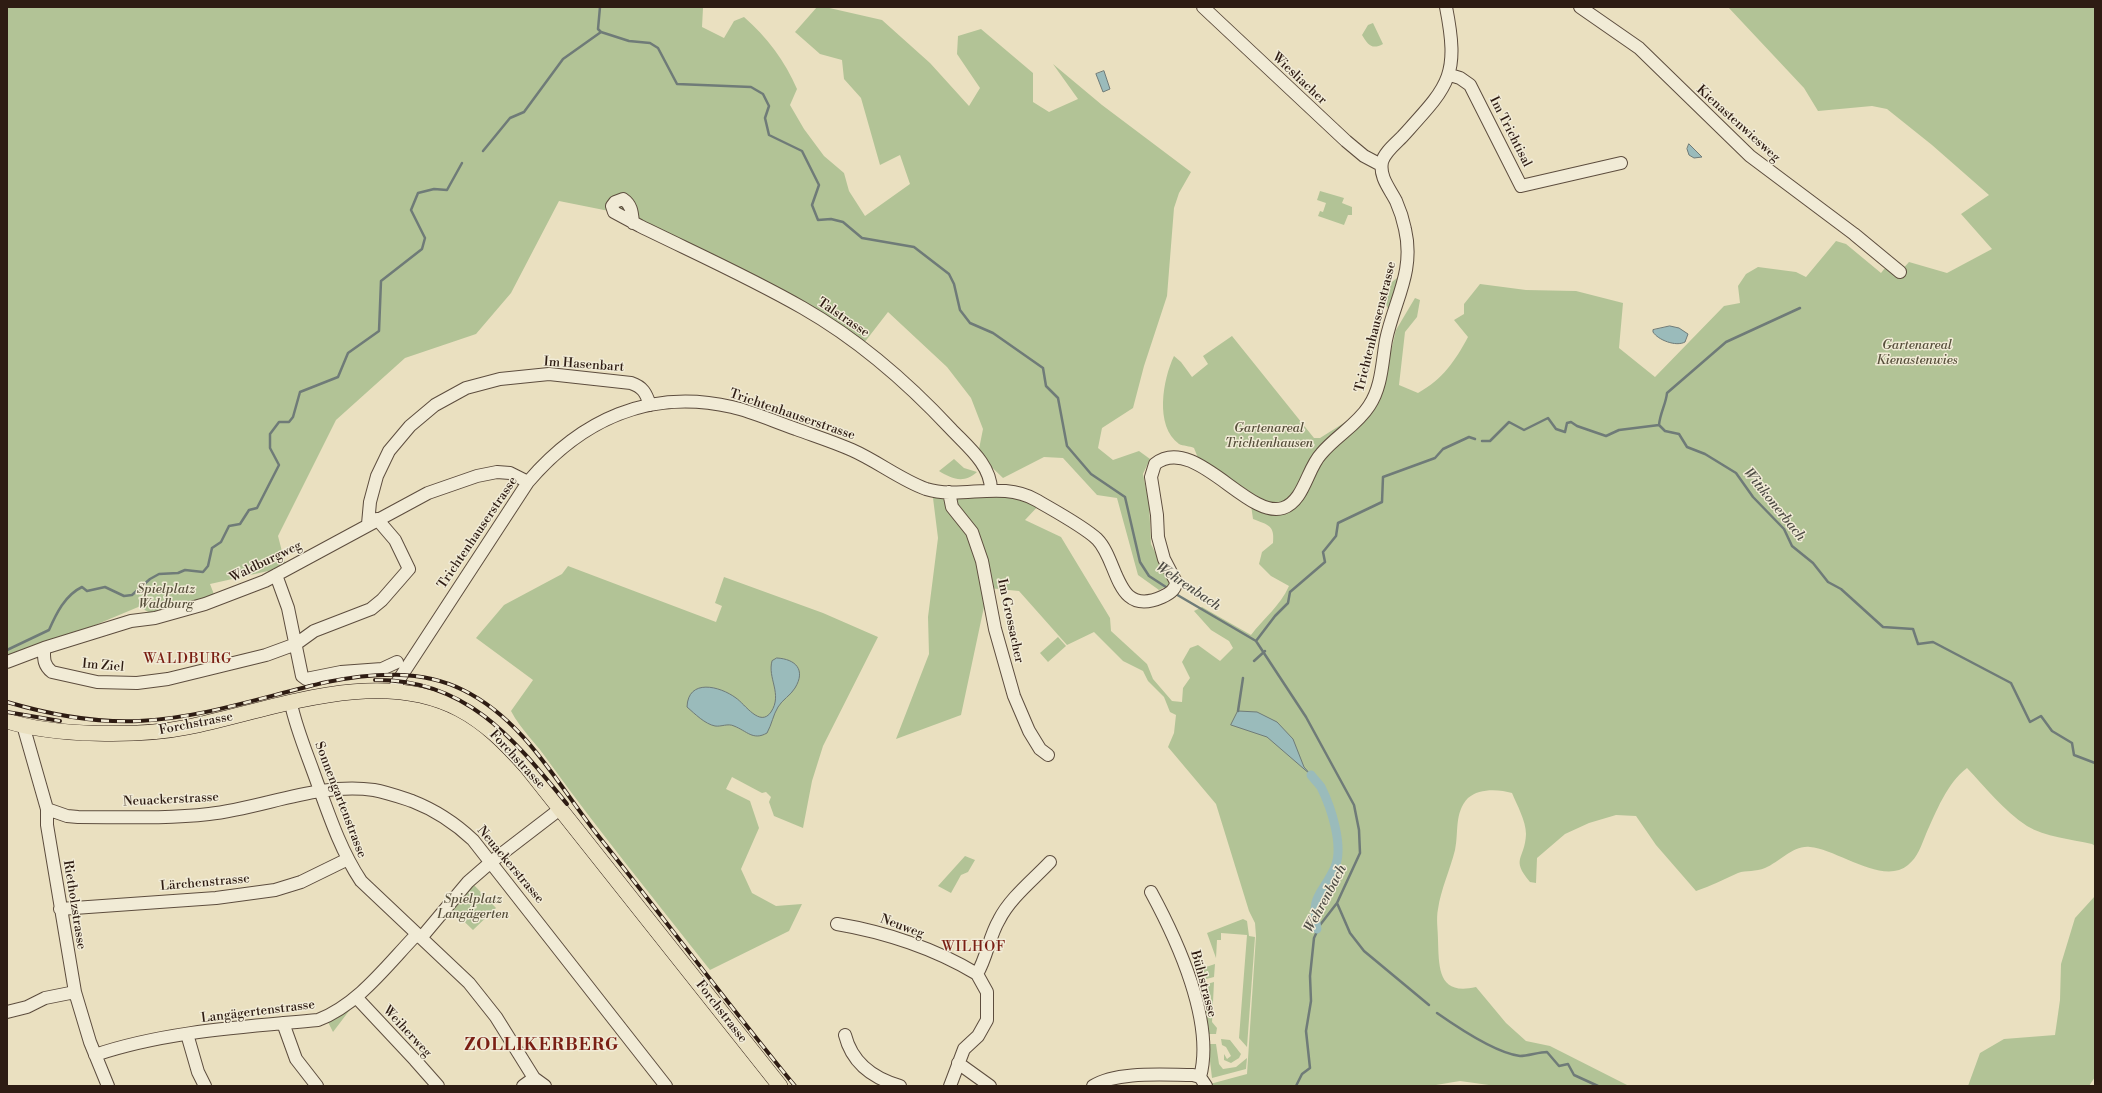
<!DOCTYPE html>
<meta charset="utf-8">
<style>
body{margin:0}
#map{position:relative;width:2102px;height:1093px;overflow:hidden;background:#eae0c0;font-family:"Libre Bodoni",serif}
canvas{display:block}
.frame{position:absolute;inset:0;border:8px solid #2e1c13;pointer-events:none}
</style>
<div id="map">
<canvas width="2102" height="1093"></canvas>
<div class="frame"></div>
</div>
<script>
const ctx = document.querySelector('canvas').getContext('2d');
ctx.lineJoin = 'round';
function fillPath(path, color) { ctx.fillStyle = color; ctx.fill(path, 'evenodd'); }
function strokePath(path, color, width, dash) { ctx.strokeStyle = color; ctx.lineWidth = width; ctx.lineCap = dash ? 'butt' : 'round'; ctx.setLineDash(dash || []); ctx.stroke(path); }
function drawText(font, color, halo, rows, align = 'center') {
  ctx.font = font + ' "Libre Bodoni",serif'; ctx.lineWidth = 3; ctx.setLineDash([]); ctx.textBaseline = 'middle'; ctx.strokeStyle = halo; ctx.fillStyle = color; for (const [text, x, y, turn = 0] of rows) {
    ctx.save(); ctx.translate(x, y); ctx.rotate((+turn || 0) * Math.PI / 180); ctx.textAlign = isNaN(turn) ? turn : align; if (halo) ctx.strokeText(text, 0, 0); ctx.fillText(text, 0, 0); ctx.restore();
  }
}
fillPath(new Path2D(`
 M7,7H707L703,8L702,27L724,38L734,21L744,17C767,37 785,61 797,89L790,105L804,129L824,156L844,173L849,191L865,216L910,184L900,155L880,165L861,98L844,79L842,60L820,54L795,32L817,7H825L882,20L930,63L969,106L980,88L957,54L958,36L981,29L1033,73V102L1049,112L1078,99L1053,64L1102,105L1191,172L1179,193L1174,208L1167,296L1144,366L1133,408L1102,428L1098,448L1113,460L1139,451L1150,459L1143,474L1149,503L1151,544L1171,584L1159,590L1138,575L1117,498L1097,495L1063,458L1044,457L1003,478L978,454L983,429L971,398L947,367L888,312L864,343L614,212L559,201L511,293L476,334L405,358L336,420L278,536L286,567L210,584L215,597L154,615L141,608L143,605L7,662Z
 M1728,7H2095V846L2092,844C2071,839 2045,837 2027,826C2004,811 1985,787 1967,768C1947,783 1936,812 1926,834C1921,846 1918,857 1908,865C1883,886 1837,849 1810,847C1793,845 1780,862 1765,868C1756,872 1746,870 1738,873C1724,879 1711,886 1696,891L1656,845L1636,816L1616,815L1589,823L1565,834L1537,858L1536,883L1530,882C1510,858 1525,860 1526,834C1526,821 1517,805 1512,793C1499,789 1479,788 1468,798C1454,813 1459,832 1455,850C1450,870 1441,889 1438,909C1436,919 1438,930 1438,940C1439,968 1438,996 1476,987L1506,1023L1526,1041L1550,1046L1629,1086H1496L1460,1081L1430,1086H1210V1084L1247,1074L1256,936L1255,923L1249,911L1216,804L1168,747L1174,733L1176,715L1170,712L1164,697L1148,681L1143,671L1123,661L1094,632L1067,645L1019,591L988,588L961,715L896,739L929,654L928,617L938,538L932,490H1004L1041,503L1025,520L1061,537L1110,618L1111,631L1147,664L1153,679L1172,701L1182,702L1183,688L1190,678L1182,662L1190,648L1198,645L1220,661L1233,648L1229,641L1211,630L1194,611L1202,607L1251,635C1264,618 1280,606 1289,586L1271,576L1259,564L1262,552L1273,543C1275,525 1268,525 1253,519L1249,491L1198,458L1194,448C1190,446 1183,446 1179,444C1154,426 1163,379 1174,356L1181,362L1192,377L1208,364L1203,356L1232,336L1314,438H1320L1379,401L1396,330L1415,298L1420,300L1417,317L1405,332L1399,385L1418,393C1443,379 1455,361 1468,337L1454,320L1464,314V304L1480,284L1526,290L1576,291L1623,303L1619,348L1655,377L1724,306L1740,303L1738,286L1746,274L1758,267L1796,272L1806,277L1836,241L1846,244L1881,273L1889,263L1900,272L1909,262L1947,273L1992,249L1961,214L1989,195L1932,145L1887,109L1872,106L1818,111L1804,88Z
 M1373,23L1383,44C1372,50 1368,45 1362,35L1368,25Z
 M1320,191L1344,198L1342,203L1352,207V215H1348L1344,225L1318,216L1320,211L1323,212L1326,203L1317,200Z
 M1401,275L1389,311L1380,291Z
 M954,459L964,468L977,472C964,484 952,479 939,471Z
 M568,566L716,622L722,606L715,603L724,577L823,613L878,637L823,746L812,781L803,828L774,816L769,802L771,797L766,792L762,793L732,777L726,789L750,801L759,828L741,869L752,893L776,906L802,904L789,931L710,970C656,901 600,833 549,762C537,744 521,730 511,711L533,680L476,638L504,605L562,574Z
 M1058,637L1066,646L1048,662L1040,653Z
 M965,856L975,860L968,872L961,875L951,893L938,886Z
 M473,884L496,908L473,930L450,908Z
 M2095,896V1077L2089,1086H1968L1980,1053L2004,1039L2055,1035L2060,1000L2061,964L2075,918Z
 M1243,919L1247,921L1249,936L1255,937L1247,1047L1239,1038L1247,935L1221,933V940H1217L1216,958L1207,933Z
 M1215,964L1214,977L1206,979L1203,968Z
 M1214,982L1212,1022L1217,1028L1216,1034H1208L1205,1006L1212,1003L1207,984Z
 M352,1007L333,1032L327,1020Z
 M1221,1039L1230,1040L1241,1054L1239,1058L1231,1063L1224,1060V1054L1227,1059L1231,1056L1226,1047L1222,1045Z
 M1208,1044H1216L1219,1064L1223,1069L1236,1067L1247,1058L1246,1069L1212,1078Z`), '#b2c396');
const water = new Path2D(`
 M1104,71L1110,89L1103,92L1096,74Z
 M1689,144L1702,157L1694,158L1689,155L1687,149Z
 M1670,326L1679,328L1688,334L1685,342C1676,347 1658,340 1653,332V330Z
 M777,658C796,659 806,670 795,688C791,695 782,700 778,707C773,715 772,724 767,733C753,741 747,731 734,726C728,723 721,727 715,726C705,724 695,714 687,707C688,678 720,686 736,698C745,704 760,728 771,712C783,694 767,678 772,661Z
 M1238,711L1257,712L1277,722L1293,739L1304,767L1311,775L1267,737L1231,725Z`);
fillPath(water, '#9abbbb');
strokePath(water, '#6f7b78', 1);
strokePath(new Path2D(`
 M600,7L598,29L601,32L629,41L650,43L658,48L677,84L751,87L763,94L769,106L765,118L769,135L802,151L819,185L812,205L818,220L831,219L843,222L862,238L914,247L949,274L954,284L960,310L970,323L993,333L1043,368L1046,386L1058,398L1067,446L1091,474L1125,497L1140,562L1149,576L1169,589
 M483,151L510,118L524,112L563,59L601,32
 M1659,425C1660,413 1666,404 1667,393L1726,342L1800,308
 M1482,441H1490L1509,422L1524,430L1548,418L1556,429L1565,432L1567,423L1571,422L1577,426L1606,436L1619,430L1659,425L1665,431L1679,434L1687,447L1705,454L1736,473L1753,497L1784,529L1792,546L1813,563L1828,582L1841,589L1883,627L1913,629L1918,644L1933,642L2011,683L2030,722L2041,716L2052,731L2072,743L2074,755L2095,763
 M1174,593L1256,641L1306,717L1354,805L1359,830L1360,853L1337,903L1320,925L1314,938L1310,976L1311,1001L1306,1031L1310,1068L1302,1074L1296,1086
 M1256,641L1275,616L1288,603L1290,592L1325,562L1323,552L1336,536L1338,523L1382,502L1383,477L1435,458L1443,449L1469,437L1475,439
 M7,650L49,630C56,614 65,595 82,587L87,591L105,587L124,596L132,595L150,579L159,574L178,573L185,570L203,572L208,566L212,548L221,542L229,526L240,524L249,510L257,508L279,465L270,448V434L279,422H289L293,417L300,392L338,377L348,353L379,331L381,281L422,249L425,238L411,210L418,193L434,189L447,190L462,163
 M1254,661L1265,651
 M1238,711L1243,678
 M1337,903L1350,933L1364,951L1429,1005
 M1437,1013C1457,1027 1495,1053 1520,1056C1528,1056 1539,1052 1547,1052L1559,1066L1568,1064L1574,1075L1598,1086`), '#6f7b78', 2.5);
strokePath(new Path2D(`
 M1311,775C1314,779 1318,783 1321,787C1331,807 1344,846 1335,867C1322,896 1310,894 1317,929`), '#9abbbb', 9);
const minor = new Path2D(`
 M1203,7L1346,141L1364,156L1381,165
 M1580,7L1639,48L1750,156L1854,234L1900,272
 M1450,75L1460,78L1470,85L1521,186L1621,163
 M633,223C632,213 632,205 623,199L615,202L612,206L614,212L640,226C695,253 751,278 803,308C859,340 908,383 951,429C968,447 991,465 991,490
 M949,492L952,507L972,532L982,561L995,629L1014,696L1029,731L1040,749L1048,755
 M368,524L370,502L377,476L389,451L410,426L435,405L466,388L500,379L549,374L631,383C643,387 646,393 650,405
 M276,575L288,608L302,676L306,679L341,672L382,669L397,662
 M44,648C44,658 43,665 52,672L97,682L137,683L168,679L266,655L296,644L314,631L371,609L382,600L409,569L395,540L377,519
 M7,662L44,648L131,621L155,618L205,604L265,581L428,493L477,476L497,472L510,473L528,482
 M394,690L398,681L528,482C581,420 649,388 732,407C754,412 775,422 796,429C815,436 834,442 852,450C877,461 901,480 926,489C962,500 1001,480 1036,500C1053,510 1083,526 1097,539C1119,561 1115,618 1162,597C1169,594 1176,590 1176,582L1164,559L1158,537L1157,515L1151,477L1155,464C1194,433 1248,520 1283,508C1304,501 1307,469 1321,454C1336,436 1357,425 1369,406C1382,387 1382,362 1386,340C1394,301 1415,272 1405,229C1403,219 1400,210 1396,201C1390,189 1379,177 1382,162C1384,153 1395,144 1402,137C1448,86 1460,78 1446,7
 M291,704C296,727 305,749 313,771C327,809 339,848 361,881L469,983L496,1017L534,1078L545,1086
 M23,725L47,809V825L75,992L90,1042L108,1086
 M47,809L67,816L78,817C122,817 166,819 209,814C264,808 318,782 374,790C386,792 400,797 412,801C435,810 455,823 473,840L666,1086
 M1151,892C1177,940 1215,1022 1200,1077
 M60,909L216,898L275,890L301,882L346,860
 M837,924C885,932 936,949 977,974
 M421,938L468,882L491,862L560,809
 M977,974C987,957 989,937 999,920C1010,898 1033,880 1050,862
 M356,997L415,1060L438,1086
 M7,1012L27,1007L45,998L75,992
 M283,1023L296,1059L317,1086
 M187,1034L198,1072L205,1086
 M845,1035C852,1063 872,1078 900,1086
 M95,1055C166,1031 244,1027 318,1020C359,1004 387,965 417,934
 M958,1063L990,1086
 M523,1086L534,1078
 M950,1086L964,1049L978,1036L987,1020V992L977,974
 M1093,1086C1117,1071 1164,1075 1193,1075L1200,1077L1206,1086`);
const major = new Path2D(`
 M7,721C54,736 139,737 188,727C272,710 377,666 459,709C486,723 506,744 526,766L780,1086`);
strokePath(minor, '#5d4d3e', 14);
strokePath(major, '#2e1c13', 16);
strokePath(minor, '#f1ebd6', 12);
strokePath(major, '#eae0c0', 15);
const rail = new Path2D(`
 M375,680C467,679 514,739 567,804
 M7,702C51,715 93,723 139,721C203,718 265,696 327,682C372,673 421,669 463,690C524,720 556,782 596,833C663,917 727,1003 795,1086
 M7,712L60,721`);
strokePath(rail, '#2e1c13', 4);
strokePath(rail, '#f1ebd6', 2.5, [8]);
drawText('13px', '#2e1c13', '#f1ebd6', [
 ["Wiesliacher",1299,79,43],
 ["Kienastenwiesweg",1738,124,42],
 ["Im Trichtisal",1510,132,63],
 ["Talstrasse",843,318,34],
 ["Trichtenhausenstrasse",1376,327,-76],
 ["Im Hasenbart",584,365,4],
 ["Trichtenhauserstrasse",792,415,19],
 ["Trichtenhauserstrasse",478,533,-56],
 ["Waldburgweg",266,562,-26],
 ["Im Grossacher",1010,621,78],
 ["Im Ziel",103,666,5],
 ["Forchstrasse",196,724,-11],
 ["Forchstrasse",517,760,47],
 ["Neuackerstrasse",171,800,-3],
 ["Sonnengartenstrasse",340,800,69],
 ["Neuackerstrasse",510,865,50],
 ["Lärchenstrasse",205,883,-5],
 ["Rietholzstrasse",74,905,81],
 ["Neuweg",902,927,20],
 ["Bühlstrasse",1203,984,75],
 ["Langägertenstrasse",258,1012,-7],
 ["Forchstrasse",721,1012,52],
 ["Weiherweg",407,1032,47]
]);
drawText('italic 13px', '#564e3a', '#f1ebd6', [
 ["Gartenareal",1917,346],
 ["Kienastenwies",1917,361],
 ["Gartenareal",1269,429],
 ["Trichtenhausen",1269,444],
 ["Spielplatz",166,590],
 ["Waldburg",166,605],
 ["Spielplatz",473,900],
 ["Langägerten",473,915]
]);
drawText('italic 14px', '#4e4c45', '#f1ebd6', [
 ["Witikonerbach",1774,505,51],
 ["Wehrenbach",1188,587,34],
 ["Wehrenbach",1326,899,-62]
]);
ctx.letterSpacing = '1px';
drawText('14px', '#7a1f14', '#f1ebd6', [
 ["WALDBURG",188,660],
 ["WILHOF",974,948]
]);
ctx.letterSpacing = '0px';
ctx.letterSpacing = '1px';
drawText('bold 17px', '#7a1f14', '#f1ebd6', [
 ["ZOLLIKERBERG",542,1046]
]);
ctx.letterSpacing = '0px';
</script>
